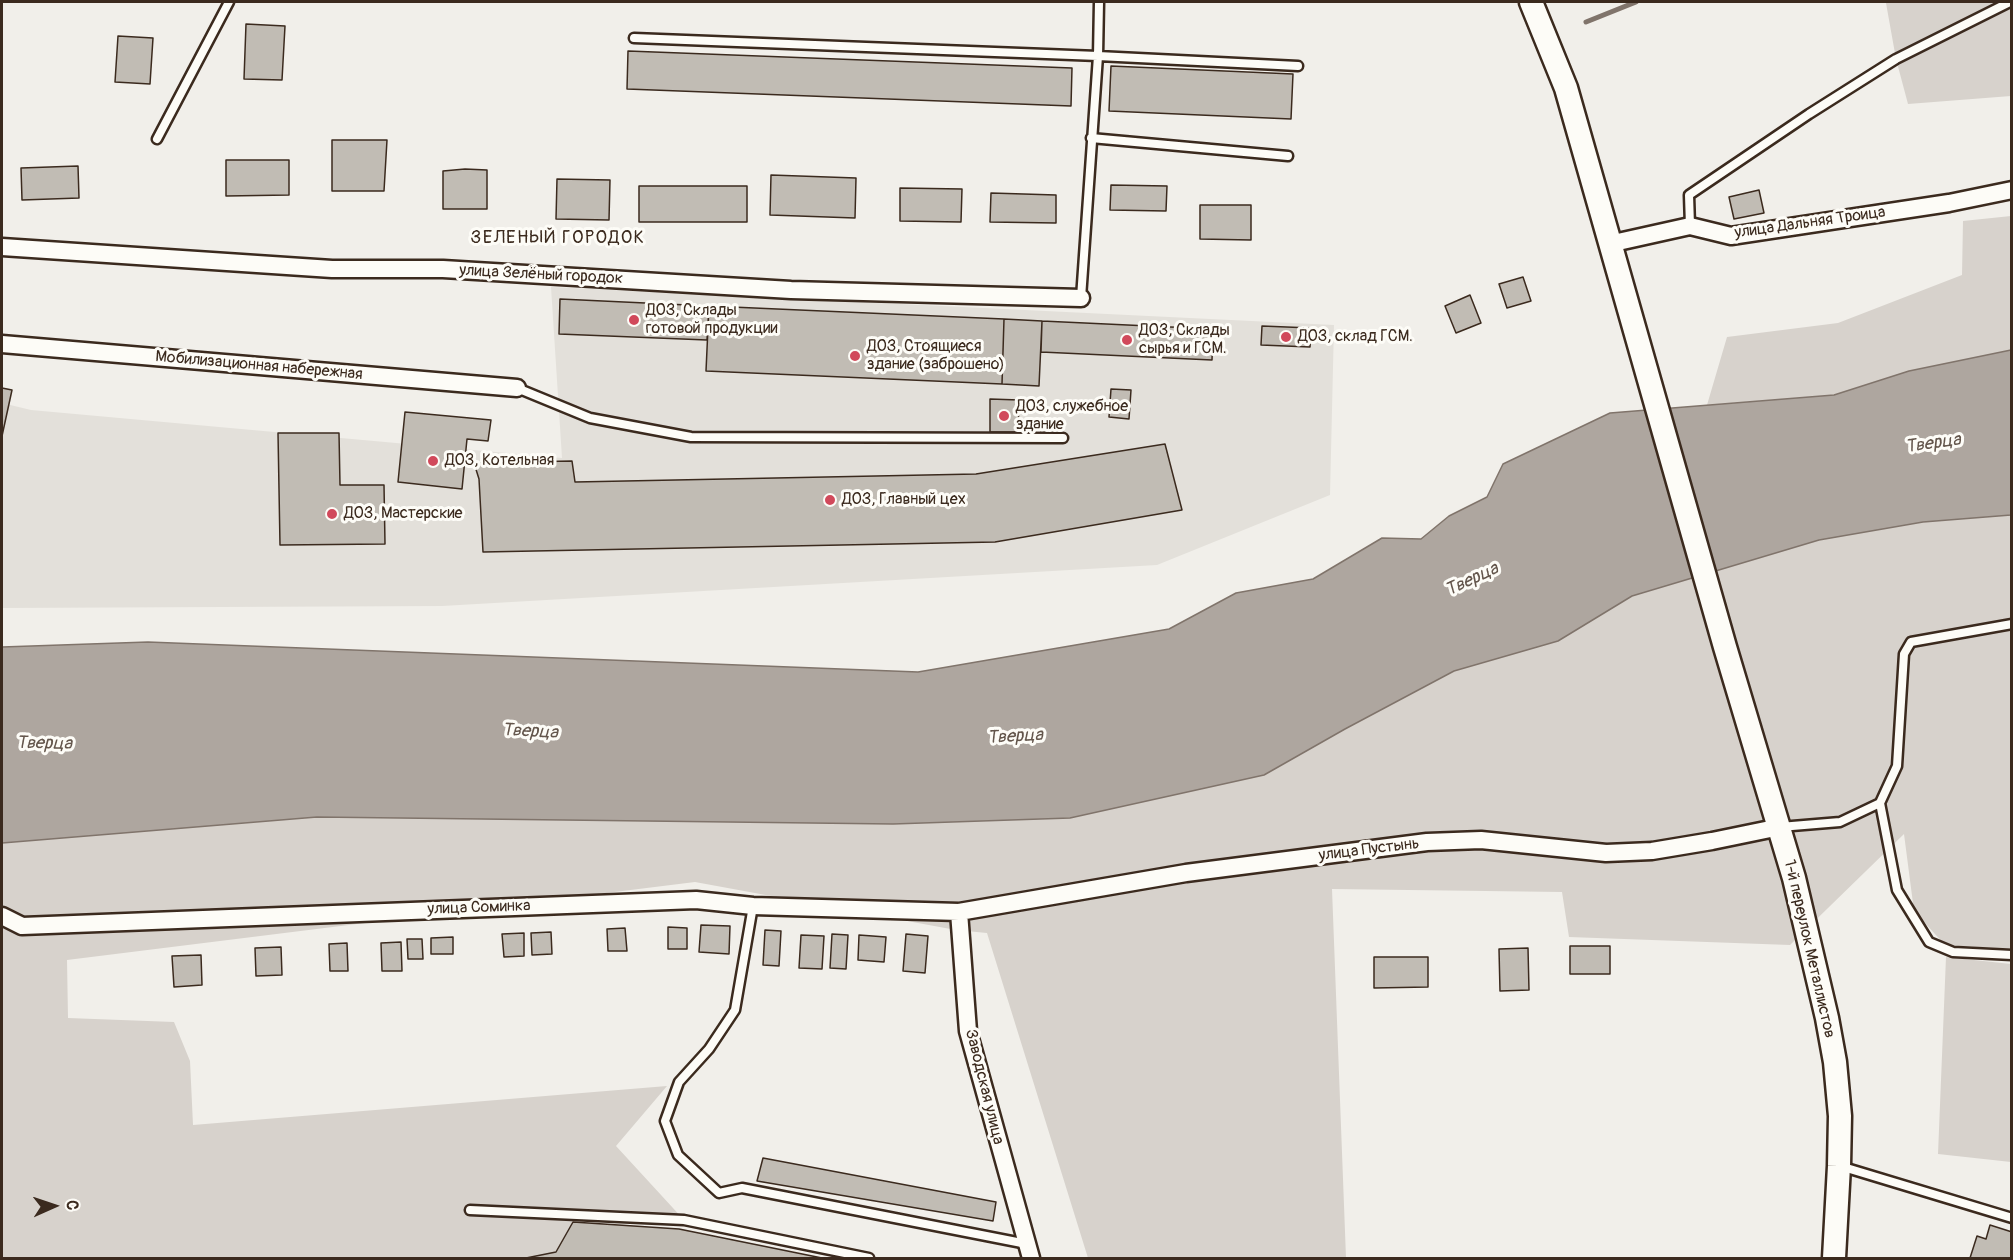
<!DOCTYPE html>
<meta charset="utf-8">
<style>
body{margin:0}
#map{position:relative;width:2013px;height:1260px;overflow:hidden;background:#f1efea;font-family:Pangolin,sans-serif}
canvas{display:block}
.frame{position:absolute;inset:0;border:3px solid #3b2a1e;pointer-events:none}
.north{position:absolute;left:24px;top:1176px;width:60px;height:60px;-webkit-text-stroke:4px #fdfcf7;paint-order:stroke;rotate:87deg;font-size:16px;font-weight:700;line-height:24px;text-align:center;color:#3b2a1e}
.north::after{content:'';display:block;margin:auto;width:21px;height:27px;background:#3b2a1e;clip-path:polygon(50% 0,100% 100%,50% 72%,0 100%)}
</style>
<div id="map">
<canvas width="2013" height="1260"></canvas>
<div class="frame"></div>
<div class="north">С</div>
</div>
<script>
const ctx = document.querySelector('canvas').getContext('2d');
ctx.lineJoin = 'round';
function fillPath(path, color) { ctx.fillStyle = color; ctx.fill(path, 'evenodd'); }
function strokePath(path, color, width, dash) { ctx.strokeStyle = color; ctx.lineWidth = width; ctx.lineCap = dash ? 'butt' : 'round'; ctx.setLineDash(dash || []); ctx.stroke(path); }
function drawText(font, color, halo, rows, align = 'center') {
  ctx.font = font + ' Pangolin,sans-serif'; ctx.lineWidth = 6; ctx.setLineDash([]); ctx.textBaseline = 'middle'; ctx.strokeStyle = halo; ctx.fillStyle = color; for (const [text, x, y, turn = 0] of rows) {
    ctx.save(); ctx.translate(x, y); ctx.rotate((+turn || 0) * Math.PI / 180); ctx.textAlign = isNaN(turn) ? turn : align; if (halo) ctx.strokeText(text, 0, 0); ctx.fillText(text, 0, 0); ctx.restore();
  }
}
fillPath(new Path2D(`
 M551,287L1334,325L1330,495L1157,565L442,606L2,608V403L31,410L562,458Z`), '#e3e0da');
fillPath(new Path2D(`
 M1888,2H2011V96L1908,104L1896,59L1886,3Z
 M2011,216V350L1909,371L1834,395L1707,405L1727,337L1838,323L1962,275L1963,221Z
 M2011,515V949L1945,945L1914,911L1904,834L1790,945L1569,937L1562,892L1332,889L1346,1258H1088L987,933L956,930L695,882L67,960L68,1018L174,1022L190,1061L193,1125L667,1086L616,1146L684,1220L577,1215L556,1252L526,1258H2V843L317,817L1264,775L1345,729L1454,671L1558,641L1632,596L1819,540L1924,522Z
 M1946,957L2011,964V1162L1938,1154Z`), '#d7d2cc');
const water = new Path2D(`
 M2011,350V515L1923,522L1819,540L1632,596L1558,641L1454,671L1345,729L1264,775L1070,818L893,824L317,817L2,843V647L148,642L918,672L1169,629L1236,593L1313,579L1382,538L1421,539L1449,516L1487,497L1503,464L1610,413L1834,395L1909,371Z`);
fillPath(water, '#aea69f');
strokePath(water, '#80746b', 1.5);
strokePath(new Path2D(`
 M1586,22L1636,2`), '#80746b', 5);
const building = new Path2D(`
 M246,24L285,26L282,80L244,79Z
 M118,36L153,38L150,84L115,82Z
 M628,51L1072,68L1071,106L627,89Z
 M1111,66L1293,74L1291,119L1109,111Z
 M332,140H387L384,191H332Z
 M226,160H289V195L226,196Z
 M78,166L79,198L22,200L21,168Z
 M465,169L487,170V209H443V171Z
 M771,175L856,178L855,218L770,215Z
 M557,179L610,180L609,220L556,219Z
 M1111,185L1167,186L1166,211L1110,210Z
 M639,186H747V222H639Z
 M900,188L962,189L961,222L900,221Z
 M1759,190L1764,213L1734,219L1729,197Z
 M991,193L1056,195V223L990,222Z
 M1200,205H1251V240L1200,239Z
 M1523,277L1531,301L1507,308L1499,284Z
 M1470,295L1481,323L1456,333L1445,306Z
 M560,299L709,306L707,340L559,334Z
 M709,306L1004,319L1002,384L706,371Z
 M1004,319L1042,321L1039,386L1002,384Z
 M1042,321L1213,329L1212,360L1041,352Z
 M1262,326L1311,328L1310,347L1261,345Z
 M2,388L12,390L2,436Z
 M1111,389L1131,390L1129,419L1109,417Z
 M990,399L1019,400L1018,432H990Z
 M405,412L491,420L488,441L467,439L462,489L398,482Z
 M278,433H339L340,485H384L385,544L280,545Z
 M1165,444L1182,510L995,542L483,552L479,479L474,463L572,461L575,482L976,474Z
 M701,925L730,926L729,954L699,952Z
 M668,927L687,928V949H668Z
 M625,928L627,951H608L607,929Z
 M765,930L781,931L779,966L763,965Z
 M551,932L552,954L532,955L531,933Z
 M524,933V956L504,957L502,934Z
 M832,934L848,935L846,969L830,968Z
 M906,934L928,936L925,973L903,971Z
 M801,935L824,936L822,969L799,968Z
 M859,935L886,937L884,962L858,960Z
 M453,937V954H431V938Z
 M407,939H422L423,959H408Z
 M401,942L402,971H382L381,943Z
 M347,943L348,971H330L329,944Z
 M1570,946H1610V974H1570Z
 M281,947L282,975L256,976L255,948Z
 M1528,948L1529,990L1500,991L1499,949Z
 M201,955L202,985L174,987L172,956Z
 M1374,957H1428V987L1374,988Z
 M763,1158L996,1202L993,1221L757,1181Z
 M573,1222L679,1229L822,1258H526L556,1252Z
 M1990,1225L2012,1232V1258H1970L1977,1236L1986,1239Z`);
fillPath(building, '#c1bcb4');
strokePath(building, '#3b2a1e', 1.5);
const lane = new Path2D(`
 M634,38L1098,56L1298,66
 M1091,138L1288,156
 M157,139L229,2
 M1690,226L1689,195L1809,114L1896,59L2010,2
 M1081,298L1098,56L1099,2
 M517,388L590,418L691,437L1063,438
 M1880,803L1897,890L1929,942L1953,952L2012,955
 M1780,827L1840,822L1880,803L1897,766L1904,654L1911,642L2012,624
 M753,906L735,1010L709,1049L679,1082L665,1121L678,1155L719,1193L742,1188L1027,1244
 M1840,1166L2012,1218
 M470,1210L684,1220L869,1258`);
const street = new Path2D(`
 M1609,244L1690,226L1731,236L1949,203L2012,190
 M2,247L332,269H443L791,290L1081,298
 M2,344L517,388
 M959,912L968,1031L1031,1258
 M2,916L22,926L696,900L753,906L959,912L1186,873L1427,842L1481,840L1606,853L1652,851L1712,841L1780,827`);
const secondary = new Path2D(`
 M1531,2L1566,88L1725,647L1794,878L1827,1018L1835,1062L1840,1116L1839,1166L1834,1258`);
strokePath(lane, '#3b2a1e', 13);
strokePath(street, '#3b2a1e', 21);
strokePath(secondary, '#3b2a1e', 27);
strokePath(lane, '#fdfcf7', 8);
strokePath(street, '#fdfcf7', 16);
strokePath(secondary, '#fdfcf7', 22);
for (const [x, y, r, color] of [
 [634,320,6,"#d1495b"],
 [1286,337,6,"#d1495b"],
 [1127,340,6,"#d1495b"],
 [855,356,6,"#d1495b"],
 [1004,416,6,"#d1495b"],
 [433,461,6,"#d1495b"],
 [830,500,6,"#d1495b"],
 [332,514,6,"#d1495b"]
]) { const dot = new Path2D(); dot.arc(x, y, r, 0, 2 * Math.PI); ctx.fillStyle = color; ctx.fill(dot); strokePath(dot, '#fdfcf7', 2); }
drawText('16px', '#3b2a1e', '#fdfcf7', [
 ["улица Дальняя Троица",1810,223,-8],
 ["улица Зелёный городок",541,275,3],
 ["Мобилизационная набережная",259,366,5],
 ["улица Пустынь",1369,850,-7],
 ["улица Соминка",479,908,-2],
 ["1-й переулок Металлистов",1809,949,77],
 ["Заводская улица",984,1087,76]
]);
drawText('16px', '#3b2a1e', '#fdfcf7', [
 ["ДОЗ, Склады",646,311],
 ["готовой продукции",646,329],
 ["ДОЗ, Склады",1139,331],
 ["сырья и ГСМ.",1139,349],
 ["ДОЗ, склад ГСМ.",1298,337],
 ["ДОЗ, Стоящиеся",867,347],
 ["здание (заброшено)",867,365],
 ["ДОЗ, служебное",1016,407],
 ["здание",1016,425],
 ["ДОЗ, Котельная",445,461],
 ["ДОЗ, Главный цех",842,500],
 ["ДОЗ, Мастерские",344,514]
], 'left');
ctx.letterSpacing = '1.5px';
drawText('18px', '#3b2a1e', '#fdfcf7', [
 ["ЗЕЛЕНЫЙ ГОРОДОК",558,238]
]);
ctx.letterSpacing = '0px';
drawText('italic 18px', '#63554b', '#fdfcf7', [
 ["Тверца",1933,444,-8],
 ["Тверца",1472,580,-25],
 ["Тверца",530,732,3],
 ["Тверца",1015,737,-3],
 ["Тверца",44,744,1]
]);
</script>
